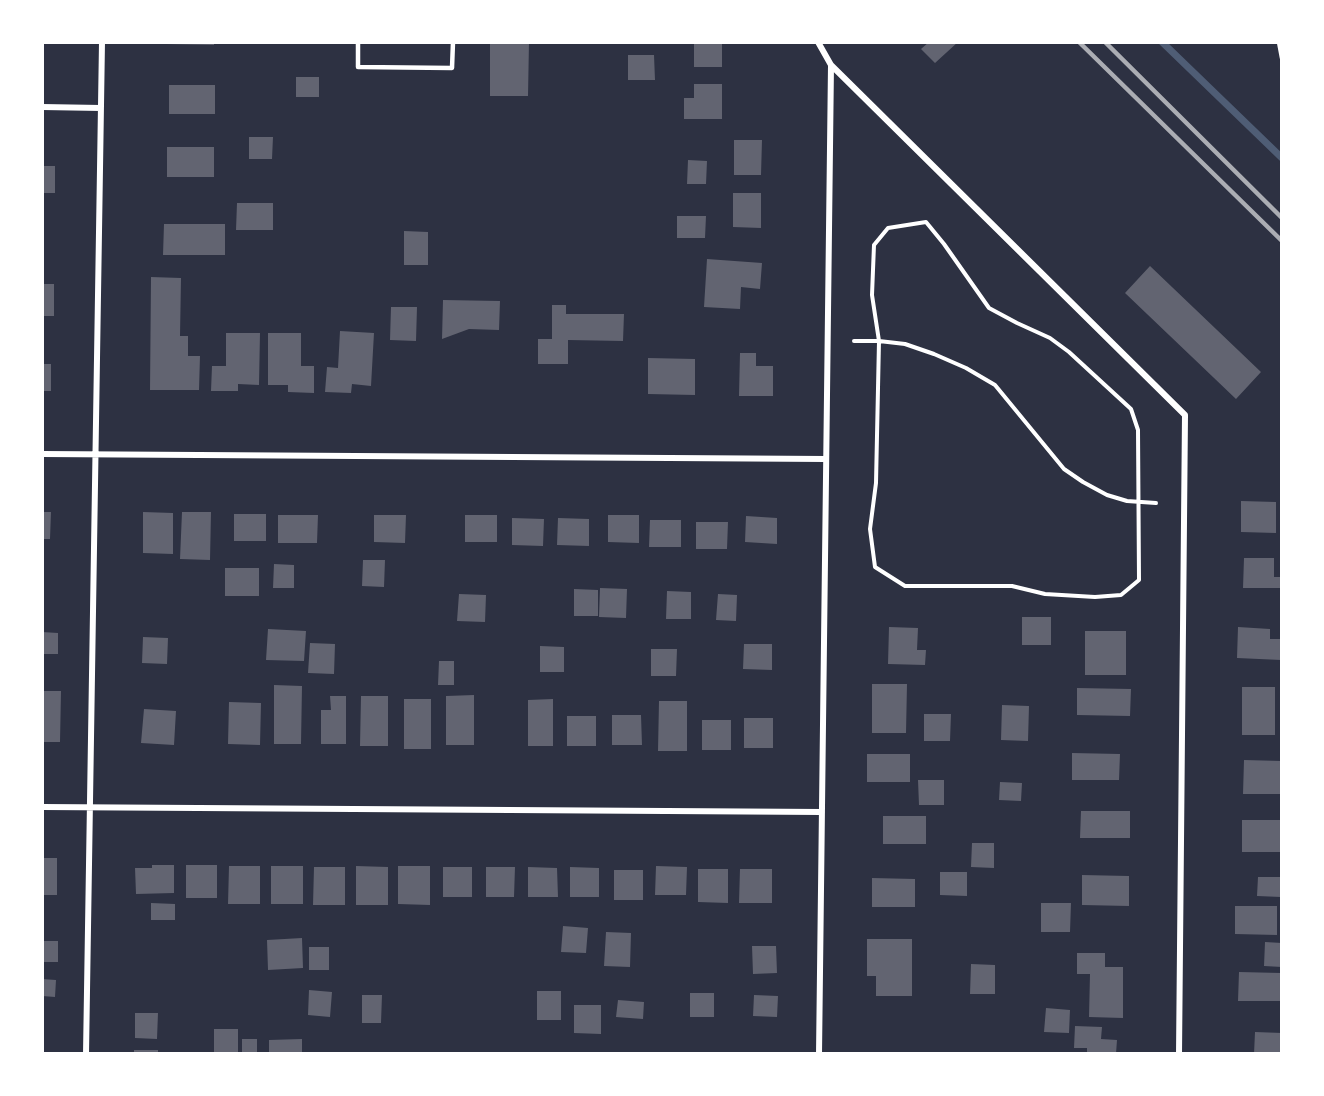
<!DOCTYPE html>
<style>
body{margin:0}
#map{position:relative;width:1324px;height:1096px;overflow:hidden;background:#2d3142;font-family:"Noto Serif",serif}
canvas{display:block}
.frame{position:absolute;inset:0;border:44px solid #fff;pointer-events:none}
</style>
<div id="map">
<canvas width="1324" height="1096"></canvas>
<div class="frame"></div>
</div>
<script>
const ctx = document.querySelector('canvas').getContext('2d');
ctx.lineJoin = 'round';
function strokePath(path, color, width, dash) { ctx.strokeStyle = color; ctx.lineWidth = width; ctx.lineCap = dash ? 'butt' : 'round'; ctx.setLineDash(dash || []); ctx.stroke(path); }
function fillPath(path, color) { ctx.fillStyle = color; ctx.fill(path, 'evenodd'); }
strokePath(new Path2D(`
 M1162,42L1282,158`), '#4f5d75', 7);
fillPath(new Path2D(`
 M166,42H214V45L166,44Z
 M490,42H529L528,96H490Z
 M694,42H722V67H694Z
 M929,42H958L935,63L921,49Z
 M628,55H654L655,80H628Z
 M296,77H319V97H296Z
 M694,84H722V119H684V98H694Z
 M169,85H215V114H169Z
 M249,137H273L272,159H249Z
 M734,140H762L761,175H734Z
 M167,147H214V177H167Z
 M688,160L707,161L706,184H687Z
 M42,166H55V193H42Z
 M733,193H761V228L733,227Z
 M237,203H273V230H236Z
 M677,216H706L705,238H677Z
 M164,224H225V255H163Z
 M404,231L428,232V265H404Z
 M707,259L762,263L760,289L741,287L740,309L704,307Z
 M1150,266L1261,372L1236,399L1125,293Z
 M151,277L181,278L180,336H188V356H200L199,390H150Z
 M42,284H54V316H42Z
 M443,300L500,301L499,330L469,329L442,339Z
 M552,305H566V314H624L623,341L568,340V364H538V339H552Z
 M391,307H417L416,341L390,340Z
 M340,331L374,333L371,386L352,384L351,393L325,392L327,367L338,368Z
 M226,333H260L259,385L238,384V391H211L212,366H226Z
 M268,333H301V366H314V393L288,392V385H268Z
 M740,353H756V366H773V396H739Z
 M648,358L695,359V395L648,394Z
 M42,364H51V391H42Z
 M1241,501L1276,502V533L1241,532Z
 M42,512H51L50,539H42Z
 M143,512L173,513V554L143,553Z
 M182,512H211L210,560L180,559Z
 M234,514H266V541H234Z
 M278,515H318L317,543H278Z
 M374,515H406L405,543L374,542Z
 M465,515H497V542H465Z
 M608,515H639V543L608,542Z
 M746,516L777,518V544L745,542Z
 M512,518L544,519L543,546L512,545Z
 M558,518L589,519V546L557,545Z
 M650,520H681V547H649Z
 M696,522H728L727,549H696Z
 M1244,558H1274V577H1282V588H1243Z
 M363,560H385L384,587L362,586Z
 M274,564L294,565V588H273Z
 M225,568H259V596H225Z
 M600,588L627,589L626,618L599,617Z
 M574,589L598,590V616H574Z
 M667,591L691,592V619H666Z
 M459,594L486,595L485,622L457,621Z
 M718,594L737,595L736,621L716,620Z
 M1022,617H1051V645H1022Z
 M889,627L918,628L917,650H926L925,665L888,664Z
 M1238,627L1270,629V639H1282L1281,660L1237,658Z
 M268,629L306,631L304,661L266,660Z
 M1085,631H1126V675H1085Z
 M42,632L58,633V654H42Z
 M143,637L168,638L167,664L142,663Z
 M310,643L335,644L334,674L308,673Z
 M744,644H772V670L743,669Z
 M540,646L564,647V672H540Z
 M651,649H677L676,676H651Z
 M439,661H454V685H438Z
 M872,684H907L906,733H872Z
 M274,685L302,686L301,744H274Z
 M1242,687H1275V735H1242Z
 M1077,688L1131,689L1130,716L1077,715Z
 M42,691H61L60,742H42Z
 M474,695V745H446V696Z
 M330,696H346V744H321V710H331Z
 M361,696H388V746H360Z
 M404,699H431V749H404Z
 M553,699V746H528V700Z
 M659,701H687V751H658Z
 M229,702L261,703L260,745L228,744Z
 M1002,705L1029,706L1028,741L1001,740Z
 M144,709L176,711L174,745L141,743Z
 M924,714H951L950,741H924Z
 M612,715H641L642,745H612Z
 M567,716H596V746H567Z
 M744,718H773V748H744Z
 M702,720H731V750H702Z
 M1072,753L1120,754L1119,780H1072Z
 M867,754H910V782H867Z
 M1244,760L1282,761V794H1243Z
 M918,780H944V805H919Z
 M1000,782L1022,783L1021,801L999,800Z
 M1081,811H1130V838H1080Z
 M883,816H926V844H883Z
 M1242,820H1282V852H1242Z
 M972,843H994V868L971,867Z
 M42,858H57V895H42Z
 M152,865H174V893L136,894L135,868H152Z
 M186,865H217V898H186Z
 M229,866H260V904H228Z
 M271,866H303V904H271Z
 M356,866L388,867V905H356Z
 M398,866H430V905L398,904Z
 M656,866L687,867L686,895H655Z
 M314,867H345V905H313Z
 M443,867H472V897H443Z
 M486,867H515L514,897H486Z
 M528,867L557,868L558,897H528Z
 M570,867L599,868V897H570Z
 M698,869H728V903L698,902Z
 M740,869H772V903H739Z
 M614,870H643V900H614Z
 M940,872H967V896L940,895Z
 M1082,875L1129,876V906L1082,905Z
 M1258,877H1281V897L1257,896Z
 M872,878L915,879V907H872Z
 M151,903L175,904V920H151Z
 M1041,903H1071L1070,932H1041Z
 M1235,906H1277V935L1235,934Z
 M563,926L588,928L586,953L561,952Z
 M606,932L631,933L630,967L604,966Z
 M302,938L303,968L268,970L267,940Z
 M867,939H912V996H876V976H867Z
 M42,941H58V962H42Z
 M1265,942L1282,943V967L1264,966Z
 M752,946H776L777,973L753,974Z
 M309,947H329V970H309Z
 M1077,953H1105V967H1123V1018L1089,1017L1090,974H1077Z
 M971,964L995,965V994H970Z
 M1239,972L1281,973L1280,1001H1238Z
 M42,979L56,980L55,997L42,996Z
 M309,990L332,992L330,1017L308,1015Z
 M537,991H561V1020H537Z
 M690,993H714V1017H690Z
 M362,995H382L381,1023H362Z
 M754,995L778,996L777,1017L753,1016Z
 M618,1000L644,1002L643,1019L616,1017Z
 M574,1005H601V1034L574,1033Z
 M1046,1008L1070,1010L1069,1033L1044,1032Z
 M135,1013H158L157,1039L135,1038Z
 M1075,1026L1102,1027L1101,1039L1117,1040L1116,1054H1087V1048H1074Z
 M214,1029H238V1054H214Z
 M1255,1032L1282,1033V1054H1254Z
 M242,1039H257V1054H242Z
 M302,1039V1054H269V1040Z
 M134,1050H158V1054H134Z`), '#626471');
strokePath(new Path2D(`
 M926,222L944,244L989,308L1017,323L1050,338L1069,352L1131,409L1138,430L1139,580L1121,595L1095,597L1045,594L1012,586H905L875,567L870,529L876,483L879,341L872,295L874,245L888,228Z
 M854,341H879L905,344L934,354L966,368L995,385L1064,469L1083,482L1107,495L1127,501L1156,503`), '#fff', 4);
strokePath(new Path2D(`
 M358,42V67L452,68L453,42
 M1279,42L1282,58`), '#fff', 4.5);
strokePath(new Path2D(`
 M818,42L831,65L1185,415L1179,1054
 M42,107L101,108
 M42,454L826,459
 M42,807L822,812
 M86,1054L102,42
 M819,1054L831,65`), '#fff', 6);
strokePath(new Path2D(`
 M1079,42L1282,241
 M1105,42L1282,218`), '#abadb3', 4.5);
</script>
